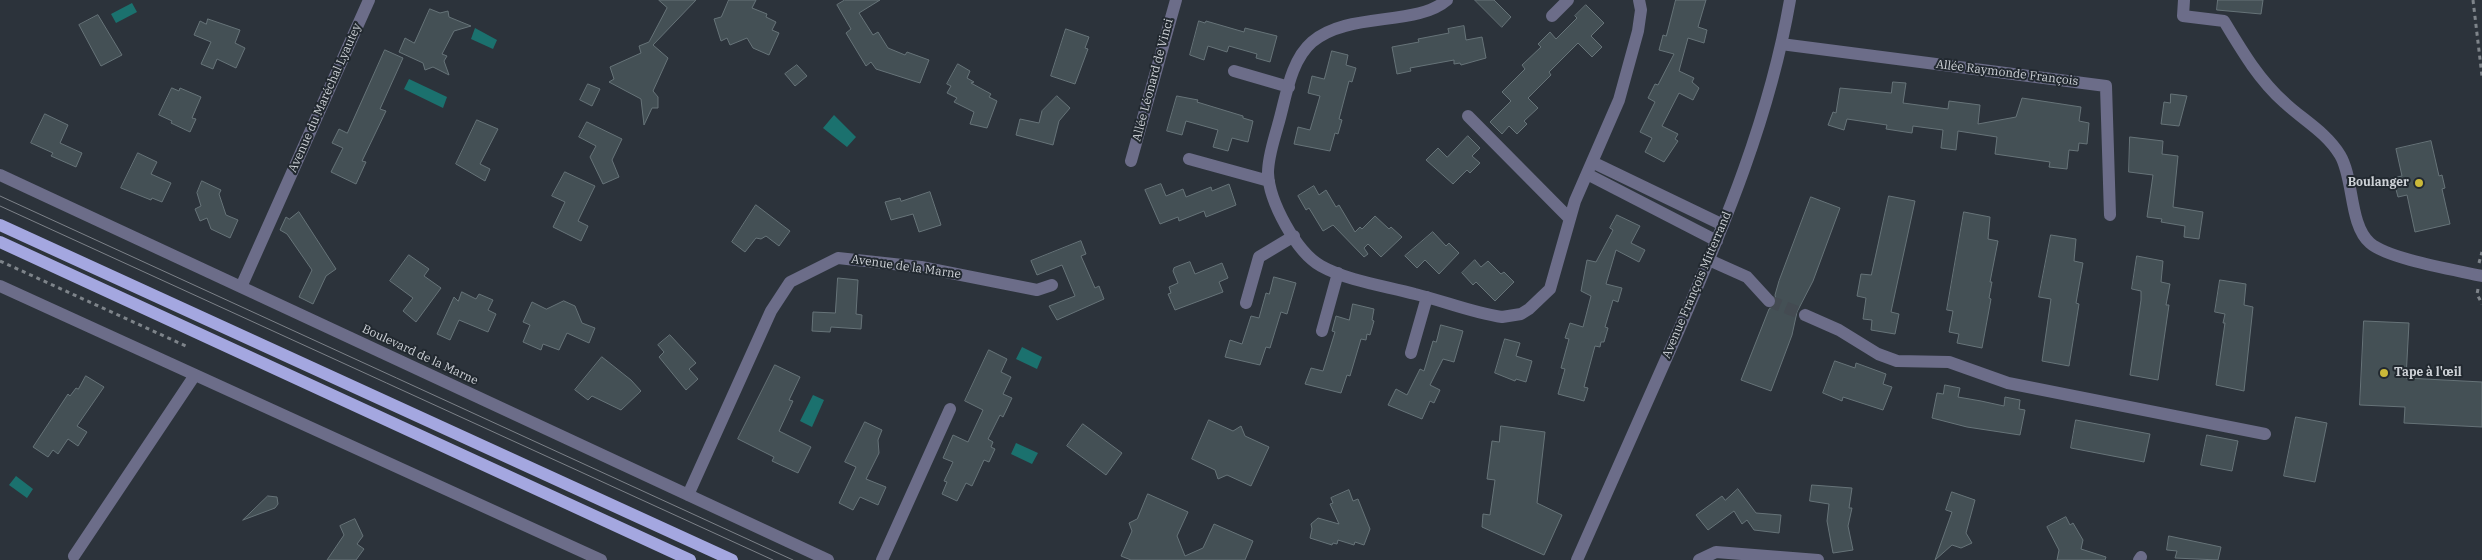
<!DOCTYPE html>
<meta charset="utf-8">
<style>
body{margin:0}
canvas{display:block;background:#2c333b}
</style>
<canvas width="2482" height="560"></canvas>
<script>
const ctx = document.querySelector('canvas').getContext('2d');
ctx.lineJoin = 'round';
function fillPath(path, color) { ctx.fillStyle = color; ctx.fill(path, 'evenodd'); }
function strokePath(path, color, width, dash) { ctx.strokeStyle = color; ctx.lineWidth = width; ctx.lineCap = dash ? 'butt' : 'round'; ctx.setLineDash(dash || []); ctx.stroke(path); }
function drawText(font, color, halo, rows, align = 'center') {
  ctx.font = font + ' "IBM Plex Serif",serif'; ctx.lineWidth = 4; ctx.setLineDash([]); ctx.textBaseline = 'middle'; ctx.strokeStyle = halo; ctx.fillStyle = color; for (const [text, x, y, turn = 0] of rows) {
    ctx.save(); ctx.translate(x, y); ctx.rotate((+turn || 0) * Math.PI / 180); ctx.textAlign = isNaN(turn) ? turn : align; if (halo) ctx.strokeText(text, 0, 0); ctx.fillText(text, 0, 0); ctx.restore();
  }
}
fillPath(new Path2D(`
 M132,3L137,12L116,23L111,14Z
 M475,28L497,40L493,49L471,39Z
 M409,79L447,97L443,108L404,89Z
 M834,115L856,137L847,147L823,128Z
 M1022,347L1042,357L1037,369L1016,359Z
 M813,395L824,400L812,427L800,421Z
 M1016,443L1038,453L1032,464L1011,454Z
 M16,476L33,489L27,498L9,485Z`), '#1b716e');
const building = new Path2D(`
 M659,0H696L653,45L668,58L653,91L658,97V108H652L644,125L641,99L609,82L614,79L610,67L641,53L639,46L649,42L667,8Z
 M729,0H756L752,8L767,14L766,17L776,22L772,30L779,33L769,55L753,48L747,38L730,45L727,38L721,41L714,19L721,17Z
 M845,0H880L859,13L873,35L878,32L888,48L905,55L907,52L929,60L920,83L876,69L871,62L866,66L846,33L851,29L837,5Z
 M1475,0H1494L1511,17L1502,27Z
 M1676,0H1706L1698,27L1707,30L1704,43L1688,38L1679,71L1694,78L1692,82L1699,88L1693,100L1679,93L1662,126L1678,134L1675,139L1678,141L1664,162L1645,152L1652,138L1640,132L1655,102L1648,98L1655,84L1658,85L1674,54L1659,50L1663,35L1666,36Z
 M2218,0H2263L2261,14L2217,10Z
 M1586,5L1604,23L1591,36L1602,47L1592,57L1578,43L1549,72L1551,75L1528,98L1538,108L1524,121L1527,124L1517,134L1509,126L1502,134L1490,122L1511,101L1502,92L1525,69L1522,65L1541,47L1538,44L1550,32L1556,39L1577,18L1575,16Z
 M430,9L440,13L448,11L449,17L471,26L454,31L442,54L447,56L444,61L449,75L433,67L425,70L423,63L399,52L405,38L414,43Z
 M98,15L122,55L101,66L79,25Z
 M208,19L240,30L235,43L245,48L236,68L217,59L213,69L201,64L211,42L194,35L200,21L206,24Z
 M1199,21L1205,23L1206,21L1244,32L1245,28L1277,36L1270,62L1256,58L1257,54L1229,46L1227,52L1208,46L1204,60L1190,55Z
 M1464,26L1466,40L1482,37L1486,58L1461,65L1460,63L1454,64V60L1410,68L1411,71L1397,74L1392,47L1419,42L1418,39L1449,33L1448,29Z
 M1066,29L1089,37L1085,48L1088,49L1075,84L1051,76Z
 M385,50L403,58L380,109L386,111L362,161L366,162L356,184L331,172L343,148L332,143L339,129L347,133Z
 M1332,51L1348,55L1346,65L1356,68L1352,82L1349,81L1339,119L1342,120L1338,134L1335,133L1330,151L1294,144L1298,127L1310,130L1320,96L1308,93L1312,76L1324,79Z
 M958,64L970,71L967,78L974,82L971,83L991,94L989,97L997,101L987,128L970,124L974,112L954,102L957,98L947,93L951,86L947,84Z
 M797,65L807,76L795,86L785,74Z
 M1893,82L1906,83L1903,103L1948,109L1949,101L1980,105L1978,124L2016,117L2022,98L2081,107L2079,121L2089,123L2087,144L2079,143L2078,151L2069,150L2067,169L2049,167L2050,162L1995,154L1997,137L1958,131L1956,150L1941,148L1943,130L1913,126L1912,133L1886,129L1887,125L1847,119L1844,130L1828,125L1833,112L1836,113L1840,88L1891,93Z
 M588,84L600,89L592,106L580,100Z
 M172,88L179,91L180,88L201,97L192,118L196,119L190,132L171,123L172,121L159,115Z
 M2171,94L2187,96L2179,126L2161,124L2164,102L2170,103Z
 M1057,96L1070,108L1059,121L1053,145L1016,135L1020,119L1039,123L1042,111Z
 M1177,96L1198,100L1197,102L1243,116V118L1253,121L1248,142L1232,138L1228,151L1213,147L1218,130L1186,121L1182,135L1167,131Z
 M45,114L68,125L60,143L82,153L76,167L51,156L53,153L31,143Z
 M477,120L498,129L480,164L490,169L485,181L456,164Z
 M587,122L622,139L612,160L619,177L603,184L590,157L596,146L579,137Z
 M1468,136L1480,148L1472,156L1480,163L1470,173L1467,170L1453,184L1426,160L1438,148L1447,157Z
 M2130,137L2163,141L2162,154L2178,156L2173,207L2203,212L2199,239L2184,237L2185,226L2161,222L2162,219L2147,217L2153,175L2129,172Z
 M2431,141L2439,176L2442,175L2445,188L2442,189L2450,224L2415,232L2407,195L2398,197L2393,178L2402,176L2396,149Z
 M138,153L157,162L151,174L171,183L162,202L152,198L151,200L121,188Z
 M565,172L595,186L578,221L588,226L581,241L553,227L565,202L552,196Z
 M202,181L221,190L219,194L226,215L238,220L230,238L211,229L207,218L200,221L195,209L201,206L197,193Z
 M1161,184L1166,196L1183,189L1186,197L1211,187L1212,191L1229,184L1236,205L1206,217L1204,211L1179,221L1178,217L1160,224L1145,190Z
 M1314,186L1319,195L1326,190L1336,207L1339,205L1355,232L1360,227L1362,229L1375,216L1389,229L1391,227L1402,237L1381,257L1368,244L1364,248L1368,254L1364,257L1333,225L1323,231L1309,208L1306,210L1298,196Z
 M930,192L941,225L919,232L913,214L891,220L885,202L900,198L901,201Z
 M1889,196L1915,201L1891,312L1899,314L1895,334L1871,330L1872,320L1863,319L1866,298L1857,296L1861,274L1871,275Z
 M1811,197L1840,208L1813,281L1797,312L1792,335L1771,391L1741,380L1769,309L1777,304L1775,295L1779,281Z
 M756,205L790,231L779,246L766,236L761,239L756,238L745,252L732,242Z
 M299,212L336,269L326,276L313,304L299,297L312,270L287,234L280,230L286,217L289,219Z
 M1964,212L1990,217L1988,239L1998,241L1990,282H1992L1989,298L1991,299L1982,348L1957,343L1959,334L1949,332L1953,311L1947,310Z
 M1617,215L1640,226L1631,243L1645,250L1639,262L1616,250L1606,284L1622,288L1618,302L1613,300L1605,327L1608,328L1604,342H1601L1600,347L1595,346L1584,387L1588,388L1584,401L1558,394L1565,369L1561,368L1569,339L1565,338L1570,323L1583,327L1591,296L1581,291L1587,260L1596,262L1613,230L1610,228Z
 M1433,232L1446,246L1449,243L1459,253L1439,274L1425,260L1417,268L1405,256Z
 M2051,235L2076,239L2074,261L2083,263L2076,303L2079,304L2069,366L2042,361L2051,299L2039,297Z
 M1081,241L1086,254L1081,256L1095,288L1099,286L1104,299L1057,320L1049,306L1075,296L1062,265L1037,275L1031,261Z
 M409,255L429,269L424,276L441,288L416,322L403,311L413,298L390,281Z
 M2137,256L2163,261L2161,282L2170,284L2166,305H2169L2158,380L2130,375L2141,300V291L2132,289Z
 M1475,260L1481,267L1488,261L1501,274L1504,272L1514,282L1495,301L1476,282L1473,285L1462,273Z
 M1190,262L1195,274L1222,263L1228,278L1219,282L1223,292L1175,310L1168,294L1171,293L1169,287L1178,283L1173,271L1174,268Z
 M1274,277L1296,283L1287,314L1281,312L1270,348L1266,347L1260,365L1225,357L1230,340L1242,344L1251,316L1259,318L1266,293L1269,294Z
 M838,278L858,280L856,314L862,315L861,329L831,327L830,332L812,331L813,312L835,313Z
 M2220,280L2246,284L2244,305L2253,307L2244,391L2216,385L2225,323H2223L2225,314L2215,312Z
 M462,292L476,299L479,294L493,300L488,310L496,314L488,332L459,320L450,340L437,334L454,297L458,301Z
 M564,301L575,306L582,323L595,328L589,343L567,333L559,350L543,344L541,350L523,342L530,325L523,322L532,302L546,309Z
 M1353,304L1374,309L1372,320L1374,321L1370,335L1367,334L1366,340L1361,339L1350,376L1347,375L1341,393L1305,384L1311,368L1323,371L1335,332L1332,331L1336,316L1349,320Z
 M2364,321L2409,323L2406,378L2482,382V427L2404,423L2405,407L2360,405Z
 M1441,325L1463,331L1454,362L1443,359L1430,385L1440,390L1434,403L1430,401L1422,419L1388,405L1396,389L1407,395L1420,369L1424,371L1433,341L1436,342Z
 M670,335L696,363L689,369L698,379L686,390L659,357L664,352L658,345Z
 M1505,339L1520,343L1516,356L1532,361L1526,382L1516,379L1515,381L1495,373Z
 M989,350L1007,359L1001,372L1011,377L1003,394L1012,398L1003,417L1000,415L988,439L993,442L991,447L995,449L989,462L984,460L972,486L966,483L957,501L942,494L947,482L944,481L953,462L943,458L953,435L968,442L983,410L965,401Z
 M602,357L631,380L641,391L621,410L592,396L588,400L575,390Z
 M1835,361L1855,368L1856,363L1886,374L1883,384L1892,387L1883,410L1843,397L1842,401L1823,393Z
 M775,365L800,377L789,400L793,401L779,431L811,447L798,473L772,461L774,457L738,439Z
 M86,376L104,387L77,426L87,432L78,446L68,439L58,454L53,450L48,457L33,447L68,394L70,396L76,388L78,389Z
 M1945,385L1960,388L1958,397L1981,401L2004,406L2005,397L2020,400L2019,409L2025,410L2020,435L1967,427L1932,418L1937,393L1943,394Z
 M2296,417L2327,423L2315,482L2284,476Z
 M1209,420L1233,431L1241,426L1245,436L1269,447L1251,486L1227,475L1218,479L1215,470L1192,459Z
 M2076,420L2150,434L2144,462L2071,448Z
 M865,422L882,430L878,440L879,453L866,479L886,487L878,505L860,497L853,510L839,503L856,467L845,462Z
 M1083,424L1122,453L1106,475L1067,446Z
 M1501,426L1545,432L1537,503L1562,515L1544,555L1482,527L1483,514L1490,515L1495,480L1487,479L1492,441L1499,442Z
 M2207,435L2238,441L2232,471L2201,465Z
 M1812,485L1852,488L1849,508H1852L1848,526L1853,550L1833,553L1827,521L1829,504L1810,501Z
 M1738,489L1756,513L1781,515L1779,533L1754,530L1747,520L1742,524L1734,511L1708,530L1696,515L1722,496L1725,500Z
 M1349,490L1353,501L1358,499L1370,529L1364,545L1355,542L1354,545L1338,540L1337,544L1333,543L1332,545L1310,538L1312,529L1311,524L1318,518L1339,524L1330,504L1333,503L1331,498Z
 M1952,492L1975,500L1966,533L1972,543L1961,548L1952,545L1935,560L1952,512L1946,510Z
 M1148,494L1188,512L1177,536L1185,556L1203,548L1214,524L1253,541L1245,560H1131L1121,556L1132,531L1129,523L1137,519Z
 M268,496L277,497L278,504L275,508L243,520Z
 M2066,517L2070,525L2073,523L2083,540L2081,549L2106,557L2105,560H2057L2059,550L2047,527Z
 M355,519L363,536L357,544L364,549L356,560H327L344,535L340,526Z
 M2169,536L2221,547L2218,560L2175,558L2177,551L2167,550Z`);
fillPath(building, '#445055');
strokePath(building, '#667378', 1);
strokePath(new Path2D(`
 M1769,301L1805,315`), '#444b52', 12, [12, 6]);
strokePath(new Path2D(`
 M2473,0L2482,76
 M0,261L188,347
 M2479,263L2482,252
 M2478,289L2477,294L2482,304`), '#7e848a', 3, [4, 4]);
strokePath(new Path2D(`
 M1447,0C1416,27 1348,11 1312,42C1290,61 1286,98 1278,125C1274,140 1268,157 1268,173C1269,201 1296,252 1321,266C1348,281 1385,286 1415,294C1444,301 1473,313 1502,317L1521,314L1529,309L1550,289L1575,201L1619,100L1638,31L1641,10L1639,0
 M2184,0L2183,16L2224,21C2242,51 2259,80 2285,103C2303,120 2326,132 2340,155C2354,178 2349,225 2370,243C2388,259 2456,270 2482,276
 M1552,16L1568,0
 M1781,44L2106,86L2110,215
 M1234,71L1289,87
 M1468,116L1570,219
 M1189,159L1269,181
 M1131,161L1176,0
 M1592,162L1723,225
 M1587,174L1717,241
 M0,175L828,560
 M1709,260L1747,277L1769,301
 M0,286L601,560
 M241,287L369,0
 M1246,303L1259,257L1294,236
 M1805,315L1839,330L1878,354L1897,361L1949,362L2008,383L2265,434
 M1322,331L1338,273
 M1411,353L1427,297
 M688,495L771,311L790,282L838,258L921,267L1037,290L1052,285
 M74,556L195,375
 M882,560L950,409
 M1577,560C1611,484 1644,408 1678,332C1725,224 1770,116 1790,0
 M1699,560L1716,552L1818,560
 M2139,560L2141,557`), '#6c6d89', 12);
strokePath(new Path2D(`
 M0,225L732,560
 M0,242L690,560`), '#a4a7e0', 12);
strokePath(new Path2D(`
 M0,196L793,560
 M0,206L773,560`), '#7c8188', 1);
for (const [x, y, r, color] of [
 [2419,183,5,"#cbb939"],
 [2384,373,5,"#cbb939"]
]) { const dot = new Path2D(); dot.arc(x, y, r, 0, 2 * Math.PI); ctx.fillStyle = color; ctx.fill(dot); strokePath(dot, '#222930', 2); }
drawText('12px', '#ced2d7', '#222930', [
 ["Allée Raymonde François",2007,73,7],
 ["Allée Léonard de Vinci",1153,80,-75],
 ["Avenue du Maréchal Lyautey",325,98,-66],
 ["Avenue de la Marne",906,267,8],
 ["Avenue François Mitterrand",1697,285,-67],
 ["Boulevard de la Marne",420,355,25]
]);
drawText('bold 12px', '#ced2d7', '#222930', [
 ["Boulanger",2409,183],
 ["Tape à l'œil",2394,373,"left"]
], 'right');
</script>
